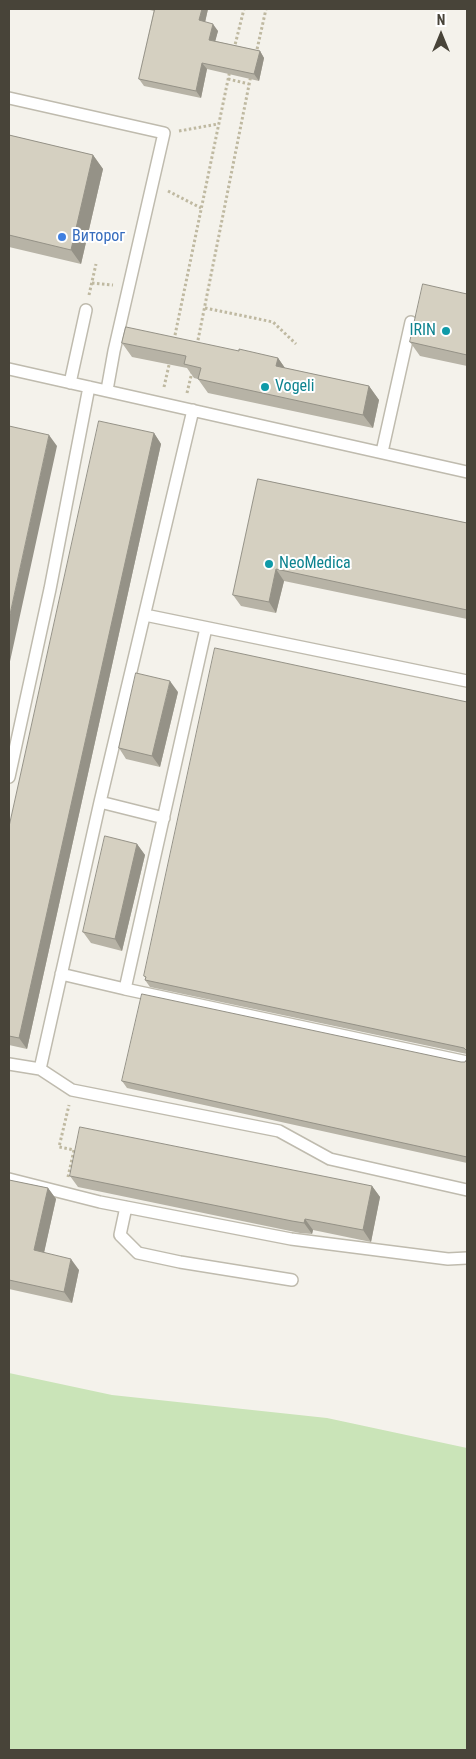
<!DOCTYPE html>
<meta charset="utf-8">
<style>
body{margin:0}
#map{position:relative;width:476px;height:1759px;overflow:hidden;background:#f4f2eb;font-family:"Roboto Condensed",sans-serif}
canvas{display:block}
.frame{position:absolute;inset:0;border:10px solid #484439;pointer-events:none}
.north{position:absolute;left:416px;top:10px;width:50px;height:50px;-webkit-text-stroke:4px #fff;paint-order:stroke;rotate:0deg;font-size:14px;font-weight:700;line-height:20px;text-align:center;color:#484439}
.north::after{content:'';display:block;margin:auto;width:18px;height:22px;background:#484439;clip-path:polygon(50% 0,100% 100%,50% 72%,0 100%)}
</style>
<div id="map">
<canvas width="476" height="1759"></canvas>
<div class="frame"></div>
<div class="north">N</div>
</div>
<script>
const ctx = document.querySelector('canvas').getContext('2d');
ctx.lineJoin = 'round';
function fillPath(path, color) { ctx.fillStyle = color; ctx.fill(path, 'evenodd'); }
function strokePath(path, color, width, dash) { ctx.strokeStyle = color; ctx.lineWidth = width; ctx.lineCap = dash ? 'butt' : 'round'; ctx.setLineDash(dash || []); ctx.stroke(path); }
function drawText(font, color, halo, rows, align = 'center') {
  ctx.font = font + ' "Roboto Condensed",sans-serif'; ctx.lineWidth = 4; ctx.setLineDash([]); ctx.textBaseline = 'middle'; ctx.strokeStyle = halo; ctx.fillStyle = color; for (const [text, x, y, turn = 0] of rows) {
    ctx.save(); ctx.translate(x, y); ctx.rotate((+turn || 0) * Math.PI / 180); ctx.textAlign = isNaN(turn) ? turn : align; if (halo) ctx.strokeText(text, 0, 0); ctx.fillText(text, 0, 0); ctx.restore();
  }
}
fillPath(new Path2D(`
 M9,1373L112,1395L327,1418L467,1448V1750H9Z`), '#cae4b8');
const service = new Path2D(`
 M9,98L164,133L114,351L107,390
 M9,369L467,472
 M70,383L86,310
 M382,452L411,322
 M145,615L467,681
 M9,777L50,589L89,387
 M100,802L164,818
 M61,974L125,989L206,628
 M125,989L467,1062
 M9,1064L40,1069L72,1090L279,1131L330,1159L467,1190
 M40,1069L100,802L193,410
 M9,1179L100,1202L291,1239L448,1259L467,1258
 M126,1207L120,1235L138,1253L180,1262L292,1280`);
strokePath(service, '#bfbbae', 14);
strokePath(new Path2D(`
 M234,49L244,9
 M256,54L266,9
 M228,79L249,84
 M179,131L218,124
 M168,191L201,208
 M92,283L113,285
 M89,295L96,264
 M205,308L273,322L296,344
 M174,340L230,70
 M197,345L251,75
 M164,387L169,365
 M187,393L192,372
 M68,1177L74,1150L59,1147L69,1105`), '#bfb9a1', 3, [2.5, 2.5]);
strokePath(service, '#fff', 11);
fillPath(new Path2D(`
 M146,9H208L205,22L218,31L215,41L260,51L264,58L259,81L207,69L201,98L144,86L139,79L154,11Z
 M9,135L93,155L103,169L81,264L9,247Z
 M467,294V366L420,356L410,342Z
 M122,343L239,351L278,358L285,368L369,386L379,400L373,428L208,393L198,379L194,378L187,368L132,357Z
 M154,433L161,444L27,1049L9,1045V827Z
 M258,479L467,523V619L284,581L276,613L241,606L233,595Z
 M178,692L160,767L126,759L119,748Z
 M467,702V1054L150,987L145,980L146,978L144,976Z
 M137,844L145,855L122,951L91,943L83,932Z
 M467,1059V1163L127,1088L122,1081L461,1062H465Z
 M70,1176L372,1186L380,1197L371,1242L313,1230L312,1234L300,1233L78,1187Z
 M9,1180L48,1188L56,1199L44,1252L79,1270L72,1303L9,1289Z`), '#b7b3a6');
fillPath(new Path2D(`
 M202,9H208L204,27L199,20Z
 M213,24L218,31L214,46L209,40Z
 M260,51L264,58L259,81L254,74Z
 M202,63L207,69L201,98L196,91Z
 M93,155L103,169L81,264L71,250Z
 M278,358L287,371L276,366Z
 M369,386L379,400L373,428L363,415Z
 M154,433L161,444L27,1049L19,1038Z
 M49,435L57,446L9,666V619Z
 M276,569L284,581L276,613L269,602Z
 M170,681L178,692L160,767L152,756Z
 M137,844L145,855L122,951L115,939Z
 M372,1186L380,1197L371,1242L363,1230Z
 M48,1188L56,1199L42,1262L34,1250Z
 M305,1219L313,1230L312,1234L304,1223Z
 M71,1259L79,1270L72,1303L64,1292Z`), '#959287');
const building = new Path2D(`
 M155,9H202L199,20L213,24L209,40L260,51L254,74L202,63L196,91L139,79Z
 M9,135L93,155L71,250L9,235Z
 M423,284L467,294V355L410,342Z
 M126,327L239,351V349L278,358L276,366L369,386L363,415L198,379L201,368L184,364L186,356L122,343Z
 M99,421L154,433L19,1038L9,1036V827Z
 M9,426L49,435L9,619Z
 M258,479L467,523V610L276,569L269,602L233,595Z
 M215,648L467,702V1051L464,1048L145,980L146,977L144,976Z
 M136,673L170,681L152,756L119,748Z
 M105,836L137,844L115,939L83,932Z
 M142,994L461,1062H465L467,1059V1157L122,1081Z
 M80,1127L372,1186L363,1230L305,1219L304,1223L292,1221L70,1176Z
 M9,1180L48,1188L34,1250L71,1259L64,1292L9,1280Z`);
fillPath(building, '#d5d0c1');
strokePath(building, '#959287', 1);
for (const [x, y, r, color] of [
 [62,237,5,"#3f7fe0"],
 [446,331,5,"#0f9aa8"],
 [265,387,5,"#0f9aa8"],
 [269,564,5,"#0f9aa8"]
]) { const dot = new Path2D(); dot.arc(x, y, r, 0, 2 * Math.PI); ctx.fillStyle = color; ctx.fill(dot); strokePath(dot, '#fff', 2); }
drawText('16px', '#366cbe', '#fff', [
 ["Виторог",72,237]
], 'left');
drawText('16px', '#0d838f', '#fff', [
 ["IRIN",436,331,"right"],
 ["Vogeli",275,387],
 ["NeoMedica",279,564]
], 'left');
</script>
